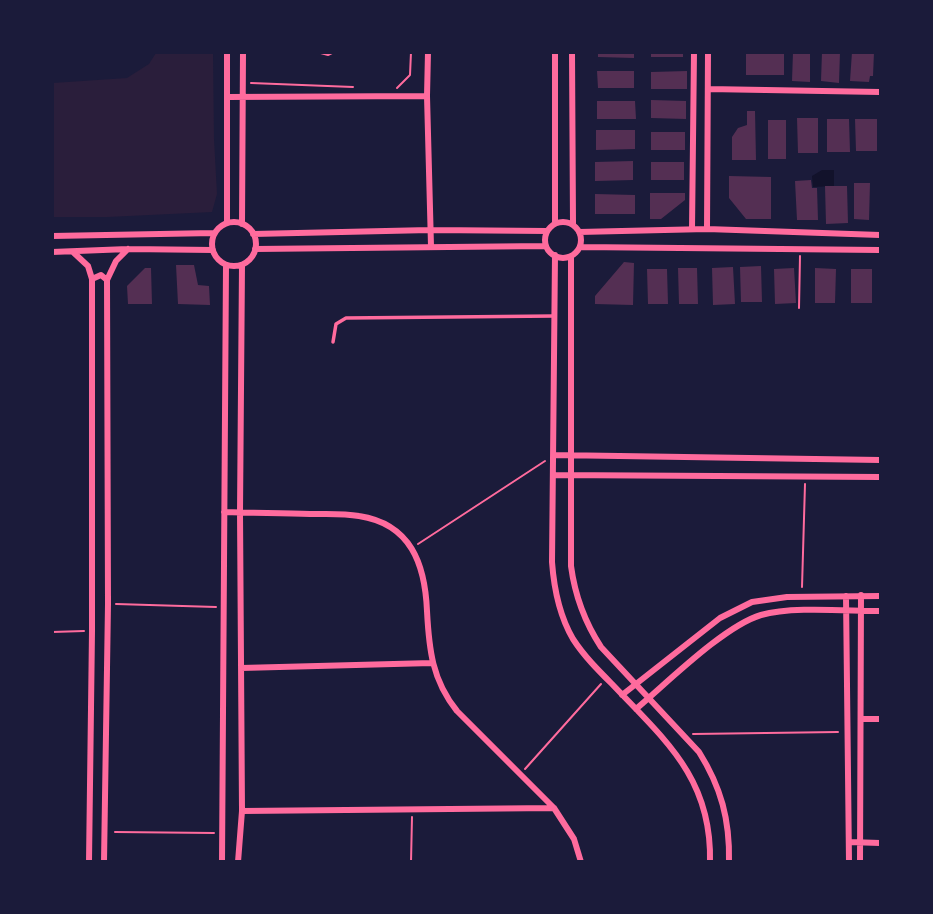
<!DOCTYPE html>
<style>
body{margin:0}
#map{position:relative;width:933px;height:914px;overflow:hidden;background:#1b1b3a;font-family:Raleway,sans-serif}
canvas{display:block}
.frame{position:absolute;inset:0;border:54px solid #1b1b3a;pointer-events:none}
</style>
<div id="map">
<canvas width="933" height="914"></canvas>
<div class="frame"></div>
</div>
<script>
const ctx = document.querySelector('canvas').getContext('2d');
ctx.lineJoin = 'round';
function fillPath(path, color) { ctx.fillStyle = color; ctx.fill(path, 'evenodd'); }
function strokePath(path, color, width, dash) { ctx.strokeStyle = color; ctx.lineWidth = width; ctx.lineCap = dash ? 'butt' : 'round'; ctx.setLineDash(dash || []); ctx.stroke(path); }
fillPath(new Path2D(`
 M156,53H213L214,139L217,194L212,212L107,217H53V83L127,78L149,64Z`), '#2a1e3b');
fillPath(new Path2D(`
 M822,170H834V186L813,187L812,176Z`), '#12122b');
fillPath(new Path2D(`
 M598,52H634V58L598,57Z
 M651,52H683V57H651Z
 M746,52H784V75H746Z
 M793,52H810V82L792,81Z
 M822,52H840L839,83L821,81Z
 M852,52H874L873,76H870L869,82L850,81Z
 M597,71H634V88H598Z
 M687,71V89H651V72Z
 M651,100L686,101V119L651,118Z
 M597,101H635L636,119H597Z
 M747,111H755L756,160H732V137L738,128L747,125Z
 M797,118H818V153H798Z
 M827,119H849L850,152H827Z
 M855,119H877V151H856Z
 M768,120H786V159H768Z
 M596,130H635V149L596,150Z
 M651,132H685V150H651Z
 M633,161V180L595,181V162Z
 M651,162H684V180H651Z
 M729,176L771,177V219H746L729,198Z
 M811,180L812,188H817L818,220H797L795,181Z
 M854,183H870L869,220L854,219Z
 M825,186H847L848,223L826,224Z
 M650,193H685V200L661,219H650Z
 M595,194L635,195V214H595Z
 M624,262L634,263L633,305L595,304V296Z
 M176,265H194L198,285L209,286L210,305L178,304Z
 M761,266L762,302H741L740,267Z
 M733,267L735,304L713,305L712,268Z
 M145,268H151L152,304H128L127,286Z
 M678,268H697L698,304H679Z
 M794,268L796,303L775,304L774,269Z
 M815,268L836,269L835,303H815Z
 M647,269H667L668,304H648Z
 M851,269H872V303H851Z`), '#542f53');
strokePath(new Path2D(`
 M317,52L328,55L334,52
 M251,83L353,87
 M397,88L410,75L411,52
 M799,308L800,256
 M418,544L545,461
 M802,587L805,484
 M116,604L216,607
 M52,632L84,631
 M693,734L838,732
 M525,769L601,684
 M115,832L214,833
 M411,862L412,817`), '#ff6b9d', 2);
strokePath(new Path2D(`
 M333,342L336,324L346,318L554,316`), '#ff6b9d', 3.5);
strokePath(new Path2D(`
 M227,52V223
 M428,52L427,96L431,246
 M555,52V223
 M572,52L573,224
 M708,89L880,92
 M227,97L427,96
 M545 240a18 18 0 1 1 36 0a18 18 0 1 1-36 0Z
 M212 244a22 22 0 1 1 44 0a22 22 0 1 1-44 0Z
 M242,224L243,52
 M692,229L694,52
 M707,229L708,52
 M579,232L707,229L880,235
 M253,234L430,230L547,231
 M52,236L214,233
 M580,247L880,250
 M255,249L546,246
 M52,252L128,249L213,250
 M73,252L88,266L92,279V631L89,862
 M555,255L552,562C554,589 559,615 573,639C584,656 598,670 612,684C665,740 712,778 710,862
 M571,256V566C575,596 584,621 601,647L699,752C721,787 730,820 729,862
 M92,279L101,275L107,280
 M554,455L880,460
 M554,475L880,477
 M224,512C253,513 281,513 310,514C326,514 343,513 359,516C411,524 425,564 427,611C429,649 432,680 457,711L554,808L574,839L581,862
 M846,596L849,862
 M241,668L432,663
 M622,695L720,618L752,602L787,597L880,596
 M636,709C667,683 724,626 761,615C792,606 847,611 880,611
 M861,719H880
 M242,811L554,808
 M849,842L880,843
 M104,862L108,604L107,280L116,261L128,249
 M222,862L226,265
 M238,862L242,811L240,512L242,265
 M860,862L861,595`), '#ff6b9d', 6);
</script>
